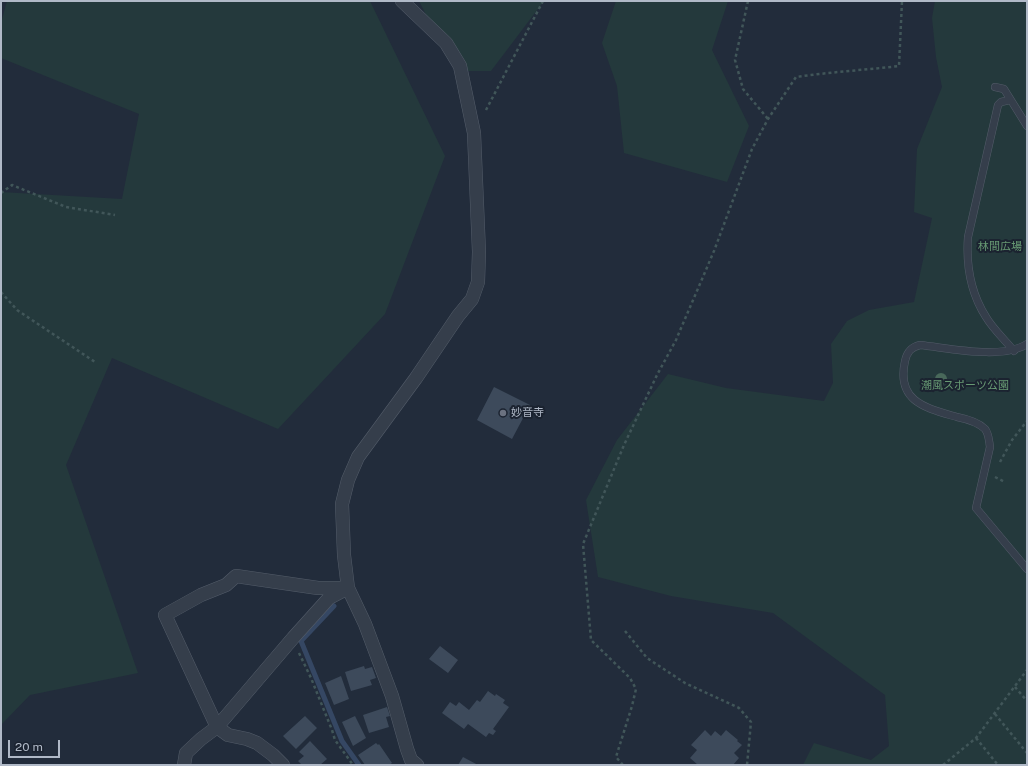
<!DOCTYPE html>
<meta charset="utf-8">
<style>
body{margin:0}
#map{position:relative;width:1028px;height:766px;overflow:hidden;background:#222c3b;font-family:"Public Sans",sans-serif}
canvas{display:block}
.frame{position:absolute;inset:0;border:2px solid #b0b9c7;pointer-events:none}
.scale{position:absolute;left:8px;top:740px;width:52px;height:18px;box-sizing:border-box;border:2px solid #b0b9c7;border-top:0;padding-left:5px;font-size:12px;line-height:14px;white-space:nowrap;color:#b0b9c7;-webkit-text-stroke:3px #1b2330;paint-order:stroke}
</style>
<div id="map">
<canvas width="1028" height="766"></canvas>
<div class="frame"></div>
<div class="scale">20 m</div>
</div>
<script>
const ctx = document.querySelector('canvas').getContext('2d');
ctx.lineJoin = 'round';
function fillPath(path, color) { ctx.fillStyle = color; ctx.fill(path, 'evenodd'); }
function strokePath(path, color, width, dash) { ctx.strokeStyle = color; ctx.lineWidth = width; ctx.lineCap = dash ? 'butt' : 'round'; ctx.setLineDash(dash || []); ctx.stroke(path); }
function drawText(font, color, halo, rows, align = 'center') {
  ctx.font = font + ' "Public Sans","Noto Sans JP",sans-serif'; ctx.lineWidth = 4; ctx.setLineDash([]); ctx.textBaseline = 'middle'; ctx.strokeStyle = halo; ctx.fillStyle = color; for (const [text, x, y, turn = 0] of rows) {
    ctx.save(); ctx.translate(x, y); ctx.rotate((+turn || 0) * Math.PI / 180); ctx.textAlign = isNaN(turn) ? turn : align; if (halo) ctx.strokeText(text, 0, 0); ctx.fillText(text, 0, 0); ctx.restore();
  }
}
fillPath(new Path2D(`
 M7,1H370L445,156L385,314L278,429L112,358L66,465L138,673L30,695L1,725V192L122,199L139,114L1,58V23Z
 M419,1H544L491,71H455Z
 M616,1H728L712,50L749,126L727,182L624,153L617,86L602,43Z
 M935,1H1027V765H803L814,743L871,760L889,746L885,695L773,613L671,596L598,577L586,500L617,440L668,374L726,388L824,401L833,383L831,344L847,321L869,310L914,302L932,218L914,212L917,149L942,87L936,57L932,18Z`), '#24393c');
strokePath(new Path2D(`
 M334,606L301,641L342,741L359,765`), '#354763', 5);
fillPath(new Path2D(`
 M494,387L530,405L512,439L477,420Z
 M440,646L458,660L448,673L429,659Z
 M364,666L365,669L372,667L376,678L370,680L372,685L351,691L345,672Z
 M341,676L349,699L334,705L325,683Z
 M488,691L495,696L496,694L505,700L503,703L509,707L493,729L496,731L493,735L489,733L486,737L468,724L464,729L442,713L450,702L456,706L459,702L469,710L477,700L480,702Z
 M387,707L390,716L386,717L389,727L369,733L363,715Z
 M305,716L317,728L296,749L283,736Z
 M355,716L366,738L353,746L342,722Z
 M705,730L711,736L715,731L721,736L726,730L738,740L737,741L742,745L734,753L739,758L733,765H698L690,758L697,750L691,745Z
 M310,741L327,759L320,765H302L298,761L304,756L299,752Z
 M376,743L378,745L379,744L392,763L389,765H365L358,755Z
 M463,757L478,765H458Z`), '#3d4a5b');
const lane = new Path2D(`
 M995,87L1004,89L1027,126
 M1010,100L1001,102L998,105L968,237C966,265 970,292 986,317C993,329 1005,340 1014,351
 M1027,344C1002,360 949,348 920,345C911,347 907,352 905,361C896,402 926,408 957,417C967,419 978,422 985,429C989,434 989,441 990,447L976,508L1027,569`);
const street = new Path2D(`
 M402,1L446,43L460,66L474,133L479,252L478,282L472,299L458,316L416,378L358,457L348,480L342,504L344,555L348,588L365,624L392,696L407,749L411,760L417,765
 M184,765L186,753L201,739L217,727L293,638L329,598L346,589
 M283,765L273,755L257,743L247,739L228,735L217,727L165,615L201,595L226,585L236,576L318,588H348`);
strokePath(lane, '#535c69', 8);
strokePath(street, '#535c69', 14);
strokePath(new Path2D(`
 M748,1L735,60L743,89L768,119
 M486,110L543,1
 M1,193L12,185L66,207L115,215
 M1,292L17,310L95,362
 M1000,462L1012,440L1027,421
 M995,477L1005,482
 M625,631L647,658L685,683L739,708L751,722L747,765
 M299,653L311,678L332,730L335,740L353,765
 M1015,687L1027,701
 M995,714L1027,753
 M976,738L998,765
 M623,765L616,757L632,706L636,689L630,678L591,640L583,544L624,445L657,375L676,340L714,251L752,149L768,119L796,77C830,72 865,70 899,66L902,1
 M943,765L976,738L1027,670`), '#415659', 2.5, [3, 3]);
strokePath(lane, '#353e4b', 7);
strokePath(street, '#353e4b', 13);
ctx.fillStyle = '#48685a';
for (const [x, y] of [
 [941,379]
]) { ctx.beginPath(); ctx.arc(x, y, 6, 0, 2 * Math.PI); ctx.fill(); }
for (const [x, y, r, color] of [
 [503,413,4,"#6b7280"]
]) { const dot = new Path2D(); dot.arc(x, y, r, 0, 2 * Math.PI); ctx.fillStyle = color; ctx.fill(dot); strokePath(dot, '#1b2330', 1.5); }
drawText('11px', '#679973', '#1b2330', [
 ["林間広場",1000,247],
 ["潮風スポーツ公園",965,386]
]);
drawText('11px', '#b0b9c7', '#1b2330', [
 ["妙音寺",511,413]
], 'left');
</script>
